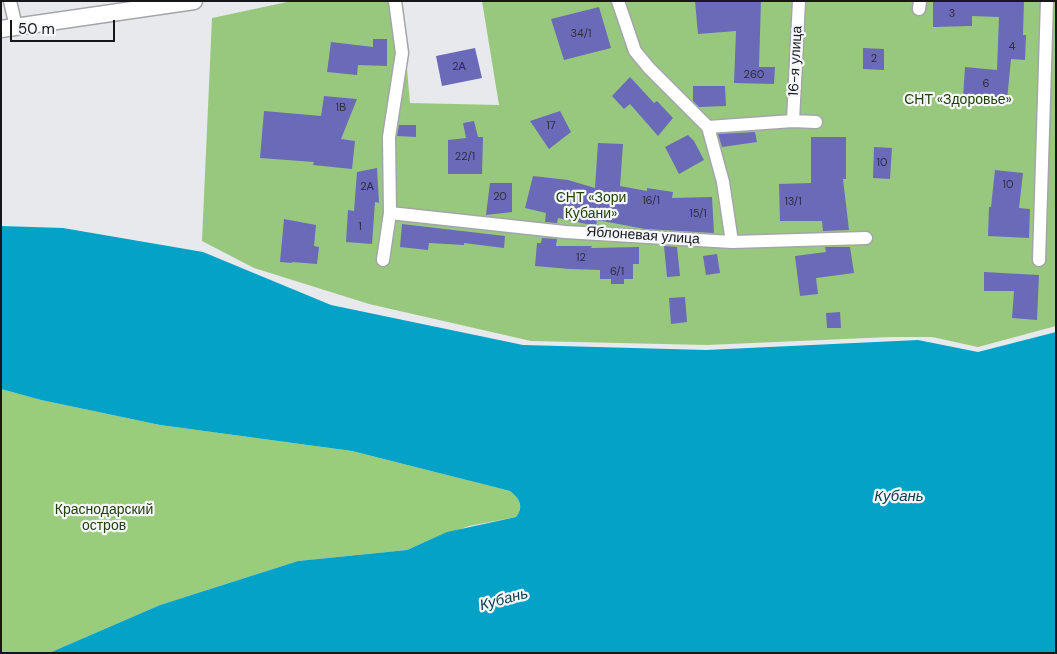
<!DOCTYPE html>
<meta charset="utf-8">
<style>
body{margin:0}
#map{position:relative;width:1057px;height:654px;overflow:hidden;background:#e7e9ed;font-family:"DM Sans",sans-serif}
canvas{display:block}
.frame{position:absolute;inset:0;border:2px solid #171719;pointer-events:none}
.scale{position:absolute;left:10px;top:20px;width:105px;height:22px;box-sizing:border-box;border:2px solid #171719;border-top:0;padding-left:6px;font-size:15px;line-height:18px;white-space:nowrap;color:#171719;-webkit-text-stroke:4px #f5f6fa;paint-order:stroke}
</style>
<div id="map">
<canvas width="1057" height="654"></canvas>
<div class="frame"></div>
<div class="scale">50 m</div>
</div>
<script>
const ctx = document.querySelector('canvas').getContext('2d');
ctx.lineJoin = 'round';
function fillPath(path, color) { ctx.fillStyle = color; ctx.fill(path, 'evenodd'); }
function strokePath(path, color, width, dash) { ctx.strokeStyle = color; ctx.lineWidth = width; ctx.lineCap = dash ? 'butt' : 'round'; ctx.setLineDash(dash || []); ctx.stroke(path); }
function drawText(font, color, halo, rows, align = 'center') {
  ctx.font = font + ' "DM Sans",sans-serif'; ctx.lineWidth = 4.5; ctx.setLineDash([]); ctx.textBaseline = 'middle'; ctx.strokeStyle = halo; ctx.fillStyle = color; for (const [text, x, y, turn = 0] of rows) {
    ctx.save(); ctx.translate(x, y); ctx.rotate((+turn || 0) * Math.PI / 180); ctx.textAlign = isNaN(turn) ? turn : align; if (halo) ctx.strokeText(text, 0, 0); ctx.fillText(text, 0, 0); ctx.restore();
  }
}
fillPath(new Path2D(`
 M292,1H401L410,103L499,105L482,1H1056V326L978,347L932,337H890L707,345L531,341L369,304L254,268L202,241L212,18Z`), '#98c87d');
fillPath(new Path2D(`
 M1,389L41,400L160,425L352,451L510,491C520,499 524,507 516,517L469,526L427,541L407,550L298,561L160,605L49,653H1Z`), '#99cd7c');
fillPath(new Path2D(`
 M1,226L63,228L203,252L331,305L523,345L706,350L918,340L978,352L1056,332V653H49L160,605L298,561L407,550L447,532L516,517C524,507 520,499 510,491L352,451L160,425L41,400L1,389Z`), '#04a2c6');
fillPath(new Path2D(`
 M695,1H761L759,67H775L774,84L734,83L736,31L698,34Z
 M933,1H1024L1023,35H1026L1025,60L1011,59L1007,100L963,97L965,67L997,70L999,17L972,16V26L933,27Z
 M599,7L611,48L564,60L551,19Z
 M373,39H387V66L358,65L357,75L327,72L331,42L373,47Z
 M475,48L482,78L442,86L436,56Z
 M863,48L884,49V70L863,69Z
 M630,77L654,103L657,101L673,118L658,136L630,104L624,109L612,96Z
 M693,86H725L726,106L699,107L693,101Z
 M324,96L357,99L341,139L355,141L352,169L313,165L314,162L260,158L264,111L321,116Z
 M560,111L571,132L549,149L530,121Z
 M474,121L478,137H483L482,174H448V140L466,138L463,123Z
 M399,125H416V137L397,136Z
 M755,132L757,142L722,147L718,134Z
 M688,135L694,141L704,160L679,174L665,147Z
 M811,137H846V179H843L849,230L823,231L822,221H780L779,184L811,183Z
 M598,143L623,144L620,186L647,191V188L673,192L672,198L712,197L714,233L645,229L597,220L596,226L558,218L557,223L545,222L546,213L525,208L533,176L568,180L595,188Z
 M874,147L892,148L890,179L873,178Z
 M377,168L379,203L375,202L372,244L346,242L348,210L354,211L357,172Z
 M995,170L1023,173L1019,208L1030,209L1029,238L988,236L989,207H991Z
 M490,183H512V212L486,215Z
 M284,219L316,225L314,246L319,247L317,264L292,262V263L280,262Z
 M402,224L505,236L504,248L464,243V245L429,243L428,250L400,247Z
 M542,238L557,239L556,246H592L591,248L639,247V264H633V279H624V284H611V279H600V270L570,269L535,266L537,243H541Z
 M664,246L677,247L680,276L667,277Z
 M825,247H850L854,273L816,278L818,294L800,296L795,256L826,252Z
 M717,254L720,273L706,275L703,256Z
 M984,272L1039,275L1037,320L1012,318L1014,291H984Z
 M685,297L687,322L671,324L669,298Z
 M840,312L841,328H827L826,313Z`), '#6b6ab9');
const minor = new Path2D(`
 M10,1L16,27
 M618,1L635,51L649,68L708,127L793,121L816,122
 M919,9L920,1
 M793,121L799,1
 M708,127L723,182L732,242
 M390,213L565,232L732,242L866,238
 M383,260L390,213L389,137L402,53L395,1
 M1039,260L1047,1`);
const tertiary = new Path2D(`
 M1,29L194,1`);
strokePath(minor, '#a4a5a9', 15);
strokePath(tertiary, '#a4a5a9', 19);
strokePath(minor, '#fff', 12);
strokePath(tertiary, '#fff', 16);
drawText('11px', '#2c2c41', null, [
 ["3",952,14],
 ["34/1",581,34],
 ["4",1012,47],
 ["2",874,59],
 ["2А",459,67],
 ["260",754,75],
 ["6",986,84],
 ["1В",341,108],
 ["17",551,126],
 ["22/1",465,157],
 ["10",882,163],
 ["10",1008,185],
 ["2А",367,187],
 ["20",500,197],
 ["16/1",651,201],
 ["13/1",793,202],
 ["15/1",698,214],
 ["1",360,227],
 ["12",581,258],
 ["6/1",617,272]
]);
drawText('14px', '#171719', '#f5f6fa', [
 ["16-я улица",796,61,-87],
 ["Яблоневая улица",643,236,4]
]);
drawText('14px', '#214108', '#f5f6fa', [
 ["СНТ «Здоровье»",958,100],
 ["СНТ «Зори",591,198],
 ["Кубани»",591,214],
 ["Краснодарский",104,510],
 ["остров",104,526]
]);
drawText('italic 15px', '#084151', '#f5f6fa', [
 ["Кубань",899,497],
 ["Кубань",504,600,-15]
]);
</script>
